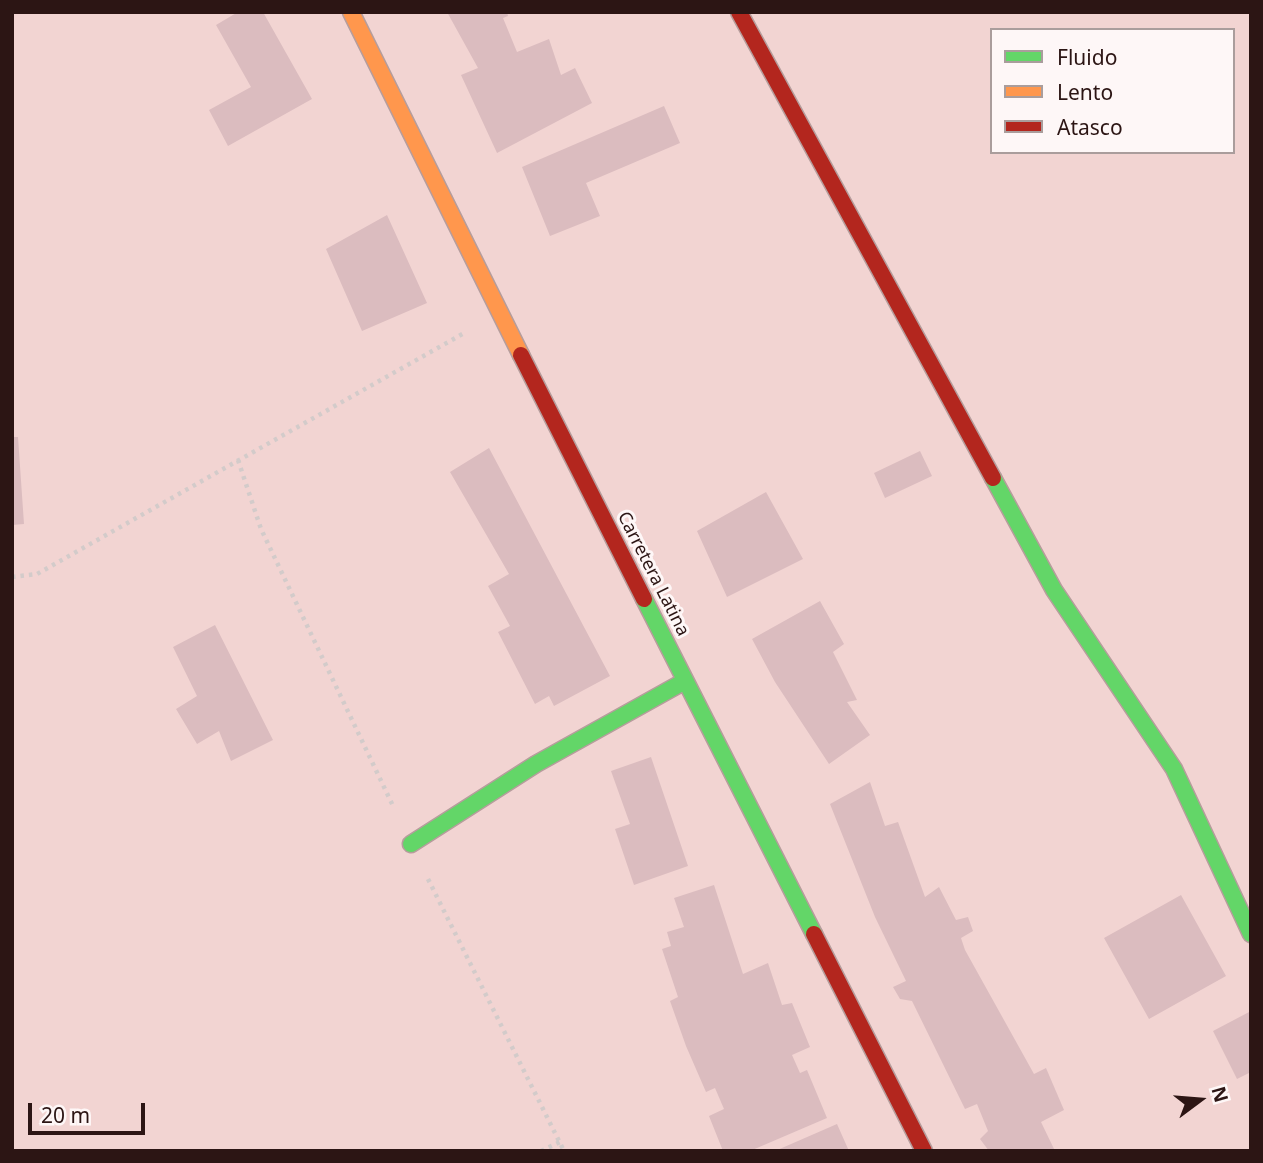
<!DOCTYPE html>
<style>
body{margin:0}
#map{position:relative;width:1263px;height:1163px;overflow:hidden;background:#f2d4d2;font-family:"Noto Sans",sans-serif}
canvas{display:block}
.frame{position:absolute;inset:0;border:14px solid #2c1514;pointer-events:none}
.legend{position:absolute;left:990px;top:28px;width:245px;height:126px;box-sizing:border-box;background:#fef7f7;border:2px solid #aa9d9c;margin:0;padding:9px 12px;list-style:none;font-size:21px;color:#2c1514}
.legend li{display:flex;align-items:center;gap:14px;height:35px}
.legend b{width:35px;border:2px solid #aa9d9c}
.north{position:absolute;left:1165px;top:1065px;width:70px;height:70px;-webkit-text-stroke:5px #fef7f7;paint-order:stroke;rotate:74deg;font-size:19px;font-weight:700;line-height:28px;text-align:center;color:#2c1514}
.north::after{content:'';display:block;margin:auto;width:24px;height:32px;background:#2c1514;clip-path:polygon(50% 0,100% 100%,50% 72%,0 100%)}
.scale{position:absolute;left:28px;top:1103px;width:117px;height:32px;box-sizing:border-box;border:4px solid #2c1514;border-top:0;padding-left:9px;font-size:21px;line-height:24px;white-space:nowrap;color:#2c1514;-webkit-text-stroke:5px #fef7f7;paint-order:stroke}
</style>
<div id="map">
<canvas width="1263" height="1163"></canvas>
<div class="frame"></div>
<ul class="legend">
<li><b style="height:9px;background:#63d668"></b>Fluido</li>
<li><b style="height:9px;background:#ff974d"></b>Lento</li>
<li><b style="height:9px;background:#b3261e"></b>Atasco</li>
</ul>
<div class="north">N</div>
<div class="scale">20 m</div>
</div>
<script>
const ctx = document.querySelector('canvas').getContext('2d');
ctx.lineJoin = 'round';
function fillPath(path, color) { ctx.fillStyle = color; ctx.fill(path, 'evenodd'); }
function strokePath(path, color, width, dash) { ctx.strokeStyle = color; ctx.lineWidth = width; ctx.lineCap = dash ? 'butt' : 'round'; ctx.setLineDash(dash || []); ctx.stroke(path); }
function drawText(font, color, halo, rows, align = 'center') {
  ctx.font = font + ' "Noto Sans",sans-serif'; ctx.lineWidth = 6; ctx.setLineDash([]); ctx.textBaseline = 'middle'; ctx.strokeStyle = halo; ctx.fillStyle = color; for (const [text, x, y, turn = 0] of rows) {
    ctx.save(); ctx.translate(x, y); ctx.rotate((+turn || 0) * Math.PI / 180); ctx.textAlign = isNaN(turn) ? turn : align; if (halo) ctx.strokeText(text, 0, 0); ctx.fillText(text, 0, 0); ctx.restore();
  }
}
fillPath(new Path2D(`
 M238,12H263L312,99L228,146L209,110L251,87L216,25Z
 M447,12H507L508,16L503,18L517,52L549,39L561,75L575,68L592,103L497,153L461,75L478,68Z
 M664,106L680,143L586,183L600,216L550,236L522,167Z
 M387,215L427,303L362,331L326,249Z
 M12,437H18L24,524L12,525Z
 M489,448L610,676L554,706L549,696L535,704L498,632L510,626L488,586L509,574L450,472Z
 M920,451L932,476L885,498L874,473Z
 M766,492L803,559L727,597L697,531Z
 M820,601L844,644L833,652L857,700L847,702L870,735L829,764L775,682L752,639Z
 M215,625L273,740L231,761L219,731L197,744L176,709L197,696L173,647Z
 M651,757L688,866L634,885L615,829L630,824L611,771Z
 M870,782L885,826L898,822L925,897L939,887L956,920L968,917L973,931L961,938L965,950L1034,1074L1046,1068L1064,1110L1041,1122L1055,1151H989L980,1139L988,1131L977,1104L965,1109L912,1001L900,999L893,987L906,981L875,917L830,804Z
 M714,885L743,974L768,963L782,1005L792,1003L810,1047L792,1055L800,1073L807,1070L827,1118L750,1151H723L709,1116L724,1109L715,1088L706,1092L686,1046L670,1001L678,997L662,949L671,946L667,932L684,927L674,898Z
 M1181,895L1226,976L1149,1019L1104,938Z
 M1251,1011V1072L1237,1079L1213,1031Z
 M837,1124L849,1151H775Z`), '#dbbcbf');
const fast = new Path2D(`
 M993,478L1054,590L1174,769L1251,934
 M644,599L814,934
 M411,844L536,764L685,681`);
const slow = new Path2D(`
 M351,12L521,355`);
const jam = new Path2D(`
 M739,12L993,478
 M521,355L644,599
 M814,934L924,1151`);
strokePath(fast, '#b69d9c', 19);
strokePath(slow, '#b69d9c', 19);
strokePath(jam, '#b69d9c', 19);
strokePath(new Path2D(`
 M238,460L261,529L394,808
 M12,577L37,574L466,332
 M428,879L564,1151
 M541,1151L560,1142`), '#d3cbca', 4.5, [3.5, 5]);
strokePath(fast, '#63d668', 16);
strokePath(slow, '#ff974d', 16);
strokePath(jam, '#b3261e', 16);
drawText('18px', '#2c1514', '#fef7f7', [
 ["Carretera Latina",653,574,63]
]);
</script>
